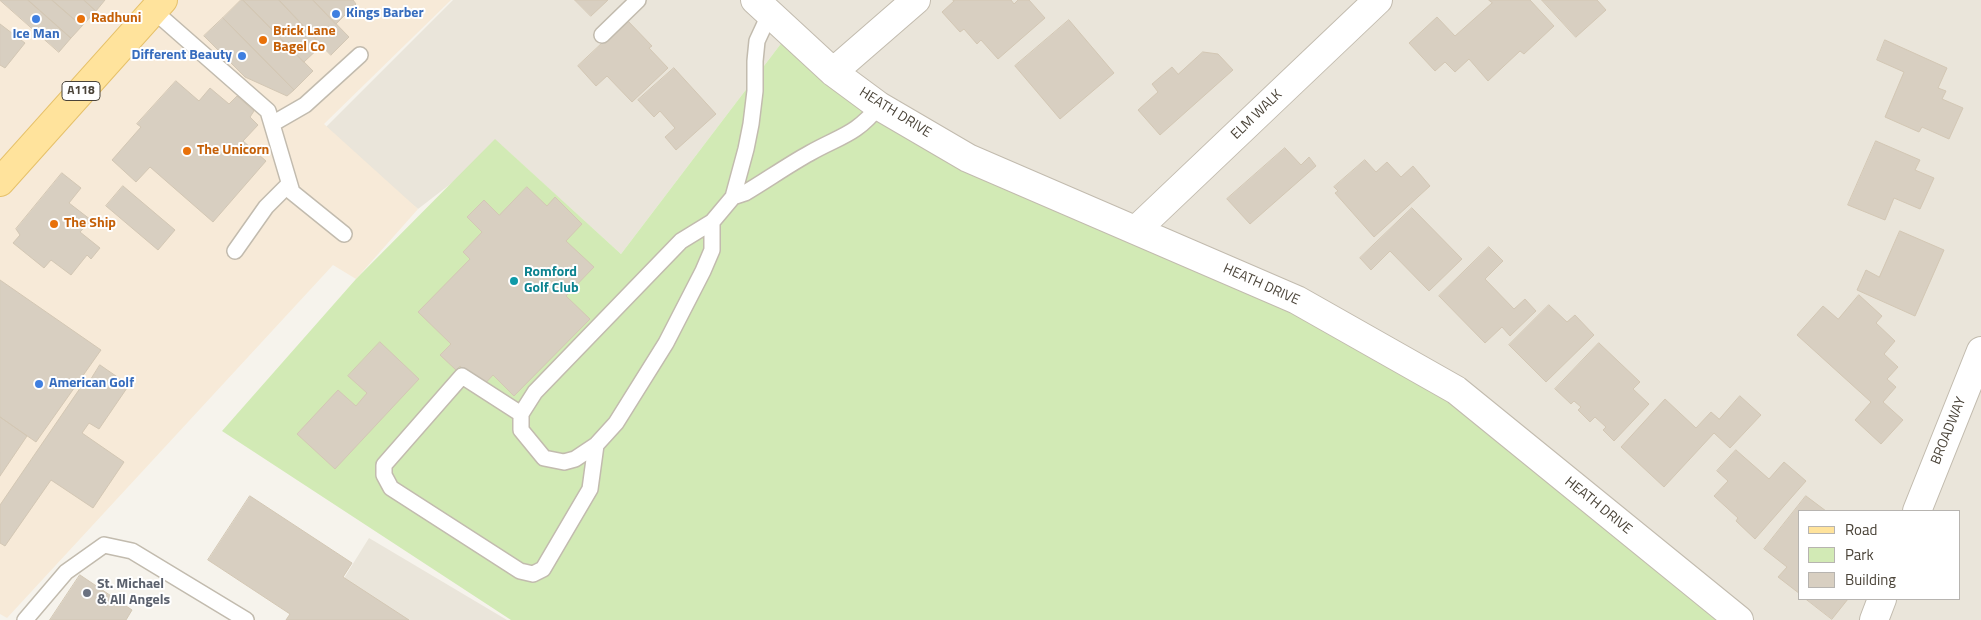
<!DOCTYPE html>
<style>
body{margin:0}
#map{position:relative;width:1981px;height:620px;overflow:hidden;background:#f6f3ec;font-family:"Titillium Web",sans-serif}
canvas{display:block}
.legend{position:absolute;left:1798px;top:510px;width:162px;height:90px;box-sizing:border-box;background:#fff;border:1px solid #b7b4b0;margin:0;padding:6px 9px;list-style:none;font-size:15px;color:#4b4439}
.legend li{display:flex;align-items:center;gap:10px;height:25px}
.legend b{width:25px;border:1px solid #b7b4b0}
</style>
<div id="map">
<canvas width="1981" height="620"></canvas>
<ul class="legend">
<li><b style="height:6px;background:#ffe39c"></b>Road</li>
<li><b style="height:14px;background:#d2eab5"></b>Park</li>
<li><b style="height:14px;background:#d8cfc1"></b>Building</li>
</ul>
</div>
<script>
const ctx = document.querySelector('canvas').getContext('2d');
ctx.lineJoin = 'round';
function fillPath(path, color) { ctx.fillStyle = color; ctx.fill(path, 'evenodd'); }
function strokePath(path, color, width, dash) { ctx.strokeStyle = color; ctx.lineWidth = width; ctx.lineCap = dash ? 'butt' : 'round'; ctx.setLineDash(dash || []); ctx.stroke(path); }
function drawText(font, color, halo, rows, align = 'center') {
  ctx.font = font + ' "Titillium Web",sans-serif'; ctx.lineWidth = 4; ctx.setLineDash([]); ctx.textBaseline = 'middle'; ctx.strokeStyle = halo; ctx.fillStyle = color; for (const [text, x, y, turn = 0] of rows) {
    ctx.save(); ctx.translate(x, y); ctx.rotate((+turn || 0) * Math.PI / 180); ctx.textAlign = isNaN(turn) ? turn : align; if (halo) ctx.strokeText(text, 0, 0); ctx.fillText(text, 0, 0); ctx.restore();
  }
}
fillPath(new Path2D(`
 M453,0H1981V620H1739L968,158L789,33L621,254L501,145L418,209L320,133ZM1800,511H1960V599H1800Z
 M369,538L507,620H318Z`), '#eae5da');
fillPath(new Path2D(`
 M0,0H451L324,124L418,209L356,279L333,265L7,618L0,614Z`), '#f7ead8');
fillPath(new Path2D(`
 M789,33L968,158L1456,390L1739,620H511L222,431L356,279L495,139L621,254Z`), '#d2eab5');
const building = new Path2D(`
 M0,0H28L71,38L59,52Z
 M28,0H52L82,26L71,38Z
 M52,0H84L96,11L82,26Z
 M84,0H105L96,11Z
 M241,0H243L313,71L294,90L223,18Z
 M243,0H279L322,45L304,62Z
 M279,0H313L349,37L331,55Z
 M313,0H353L356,4L336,24Z
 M575,0H608L591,16Z
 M953,0H1011L1014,4L1018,0H1029L1045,18L998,59L981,40L977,44L964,29L960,32L942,12L954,1Z
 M1489,0H1530L1554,26L1524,54L1520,51L1488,81L1469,59L1455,72L1445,62L1435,71L1409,43L1437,17L1455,36L1492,3Z
 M1542,0H1597L1606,10L1576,37Z
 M223,18L294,90L287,96L245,77L204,36Z
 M627,20L652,46L649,48L668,68L632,102L607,76L596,86L578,66Z
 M1069,20L1114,73L1060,119L1015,66Z
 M0,24L25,43L5,68L0,65Z
 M1885,40L1947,68L1938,88L1946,91L1942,99L1963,108L1949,139L1922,127L1919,132L1885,117L1904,72L1877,60Z
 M1203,52L1218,54L1233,70L1160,135L1138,110L1158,92L1152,84L1172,67L1178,74Z
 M674,68L716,114L676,150L665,137L675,128L660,111L654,117L638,100Z
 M176,81L199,101L210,88L229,104L237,96L254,111L250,117L258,125L243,141L266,161L213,222L150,167L136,182L112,160L141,127L137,124Z
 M1876,141L1920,160L1915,170L1934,178L1920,209L1894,198L1885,220L1848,205Z
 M1285,148L1301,165L1309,157L1316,166L1250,224L1227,199Z
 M1365,160L1376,172L1387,162L1401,177L1413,166L1430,186L1374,237L1335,193L1338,191L1334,187Z
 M62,173L81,188L69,203L91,220L80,232L100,248L91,259L87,255L71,275L51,260L44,268L13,243L20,235L16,229Z
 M123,186L175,230L158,250L106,206Z
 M527,187L547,206L555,197L582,224L566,241L594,267L566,296L590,319L514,396L493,375L482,387L460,366L456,370L440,355L451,344L418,312L470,259L463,252L482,232L467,217L484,200L499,215Z
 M1412,208L1462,259L1429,291L1390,251L1371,270L1360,258Z
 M1900,231L1944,250L1915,316L1857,290L1866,270L1879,277Z
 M1489,247L1503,261L1485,279L1514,309L1525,299L1536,311L1510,336L1502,327L1485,343L1439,296Z
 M0,280L101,350L36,442L0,417Z
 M1859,295L1882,316L1876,323L1895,341L1884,354L1898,367L1887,379L1896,387L1883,402L1903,420L1881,444L1855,420L1871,402L1797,335L1823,306L1838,319Z
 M1549,305L1567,322L1575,315L1594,335L1546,382L1509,345Z
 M380,342L419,379L335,469L297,434L338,390L356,406L367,393L348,376Z
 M1599,343L1640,382L1633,389L1649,404L1614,441L1603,430L1606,427L1595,417L1590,422L1578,410L1581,407L1574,401L1571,404L1555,389Z
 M100,365L129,385L99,429L89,423L82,433L124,462L93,508L51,480L5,546L0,543V505L85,381L88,383Z
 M1740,396L1761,415L1730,448L1714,433L1664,487L1621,447L1665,399L1696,428L1711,412L1719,419Z
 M0,417L27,436L0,476Z
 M1736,450L1769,479L1784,462L1806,481L1755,539L1736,521L1738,518L1714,496L1728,481L1717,471Z
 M250,496L352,563L343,577L409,620H286L290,614L208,560Z
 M1806,496L1826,511H1800V594L1778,577L1787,567L1764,549Z
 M80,575L132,610L126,620H50Z
 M1806,599H1848L1832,619Z`);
fillPath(building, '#d8cfc1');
strokePath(building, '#d3c7b4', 1);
const service = new Path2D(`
 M154,11L268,111L292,192L344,234
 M602,35L638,0
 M272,124L305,105L360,55
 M733,197L745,193C767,180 788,165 810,153C840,136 856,135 879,106
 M712,222V250L703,271L666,343L616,423L596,445L575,459L564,462L544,458L521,430V414L535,392L681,241L712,222L733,197L746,149L751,124L755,91V61L757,41L769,15
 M235,251L266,207L289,184
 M521,414L462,376L384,465V475L391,488L520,571L533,574L543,569L590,489L596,445
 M25,620L66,572L104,545L132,551L246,620`);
const minor = new Path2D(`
 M755,0L833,72L879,106L968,158L1297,300L1456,390L1739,620
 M833,72L916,0
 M1136,230L1378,0
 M1917,511L1981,351
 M1874,620L1882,599`);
const primary = new Path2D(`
 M0,182L163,0`);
strokePath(service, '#c2bbae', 18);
strokePath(minor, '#c2bbae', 30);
strokePath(primary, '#e6c16a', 30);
strokePath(service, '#fff', 15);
strokePath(minor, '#fff', 28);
strokePath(primary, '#ffe39c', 28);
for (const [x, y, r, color] of [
 [336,14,5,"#3f7fe0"],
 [36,19,5,"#3f7fe0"],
 [81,19,5,"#e8710a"],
 [263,40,5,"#e8710a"],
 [242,56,5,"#3f7fe0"],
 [187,151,5,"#e8710a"],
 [54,224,5,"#e8710a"],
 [514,281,5,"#0f9aa8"],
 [39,384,5,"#3f7fe0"],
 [87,593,5,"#6b7280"]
]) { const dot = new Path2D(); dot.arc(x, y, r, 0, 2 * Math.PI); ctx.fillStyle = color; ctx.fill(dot); strokePath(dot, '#fff', 2); }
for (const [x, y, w] of [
 [81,91,38]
]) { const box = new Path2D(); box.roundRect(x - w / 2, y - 9.5, w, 19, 4); ctx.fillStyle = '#fff'; ctx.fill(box); strokePath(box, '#4b4439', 1); }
drawText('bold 12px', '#4b4439', null, [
 ["A118",81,91]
]);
drawText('bold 14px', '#366cbe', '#fff', [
 ["Kings Barber",346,14],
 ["Ice Man",36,35,"center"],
 ["Different Beauty",232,56,"right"],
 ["American Golf",49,384]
], 'left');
drawText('bold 14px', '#c56008', '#fff', [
 ["Radhuni",91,19],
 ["Brick Lane",273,32],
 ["Bagel Co",273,48],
 ["The Unicorn",197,151],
 ["The Ship",64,224]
], 'left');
drawText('14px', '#4b4439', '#fff', [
 ["HEATH DRIVE",895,113,32],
 ["ELM WALK",1257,115,-44],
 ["HEATH DRIVE",1261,285,24],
 ["BROADWAY",1949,431,-68],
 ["HEATH DRIVE",1598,506,39]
]);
drawText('bold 14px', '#0d838f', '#fff', [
 ["Romford",524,273],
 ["Golf Club",524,289]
], 'left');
drawText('bold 14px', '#5b616d', '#fff', [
 ["St. Michael",97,585],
 ["& All Angels",97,601]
], 'left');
</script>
